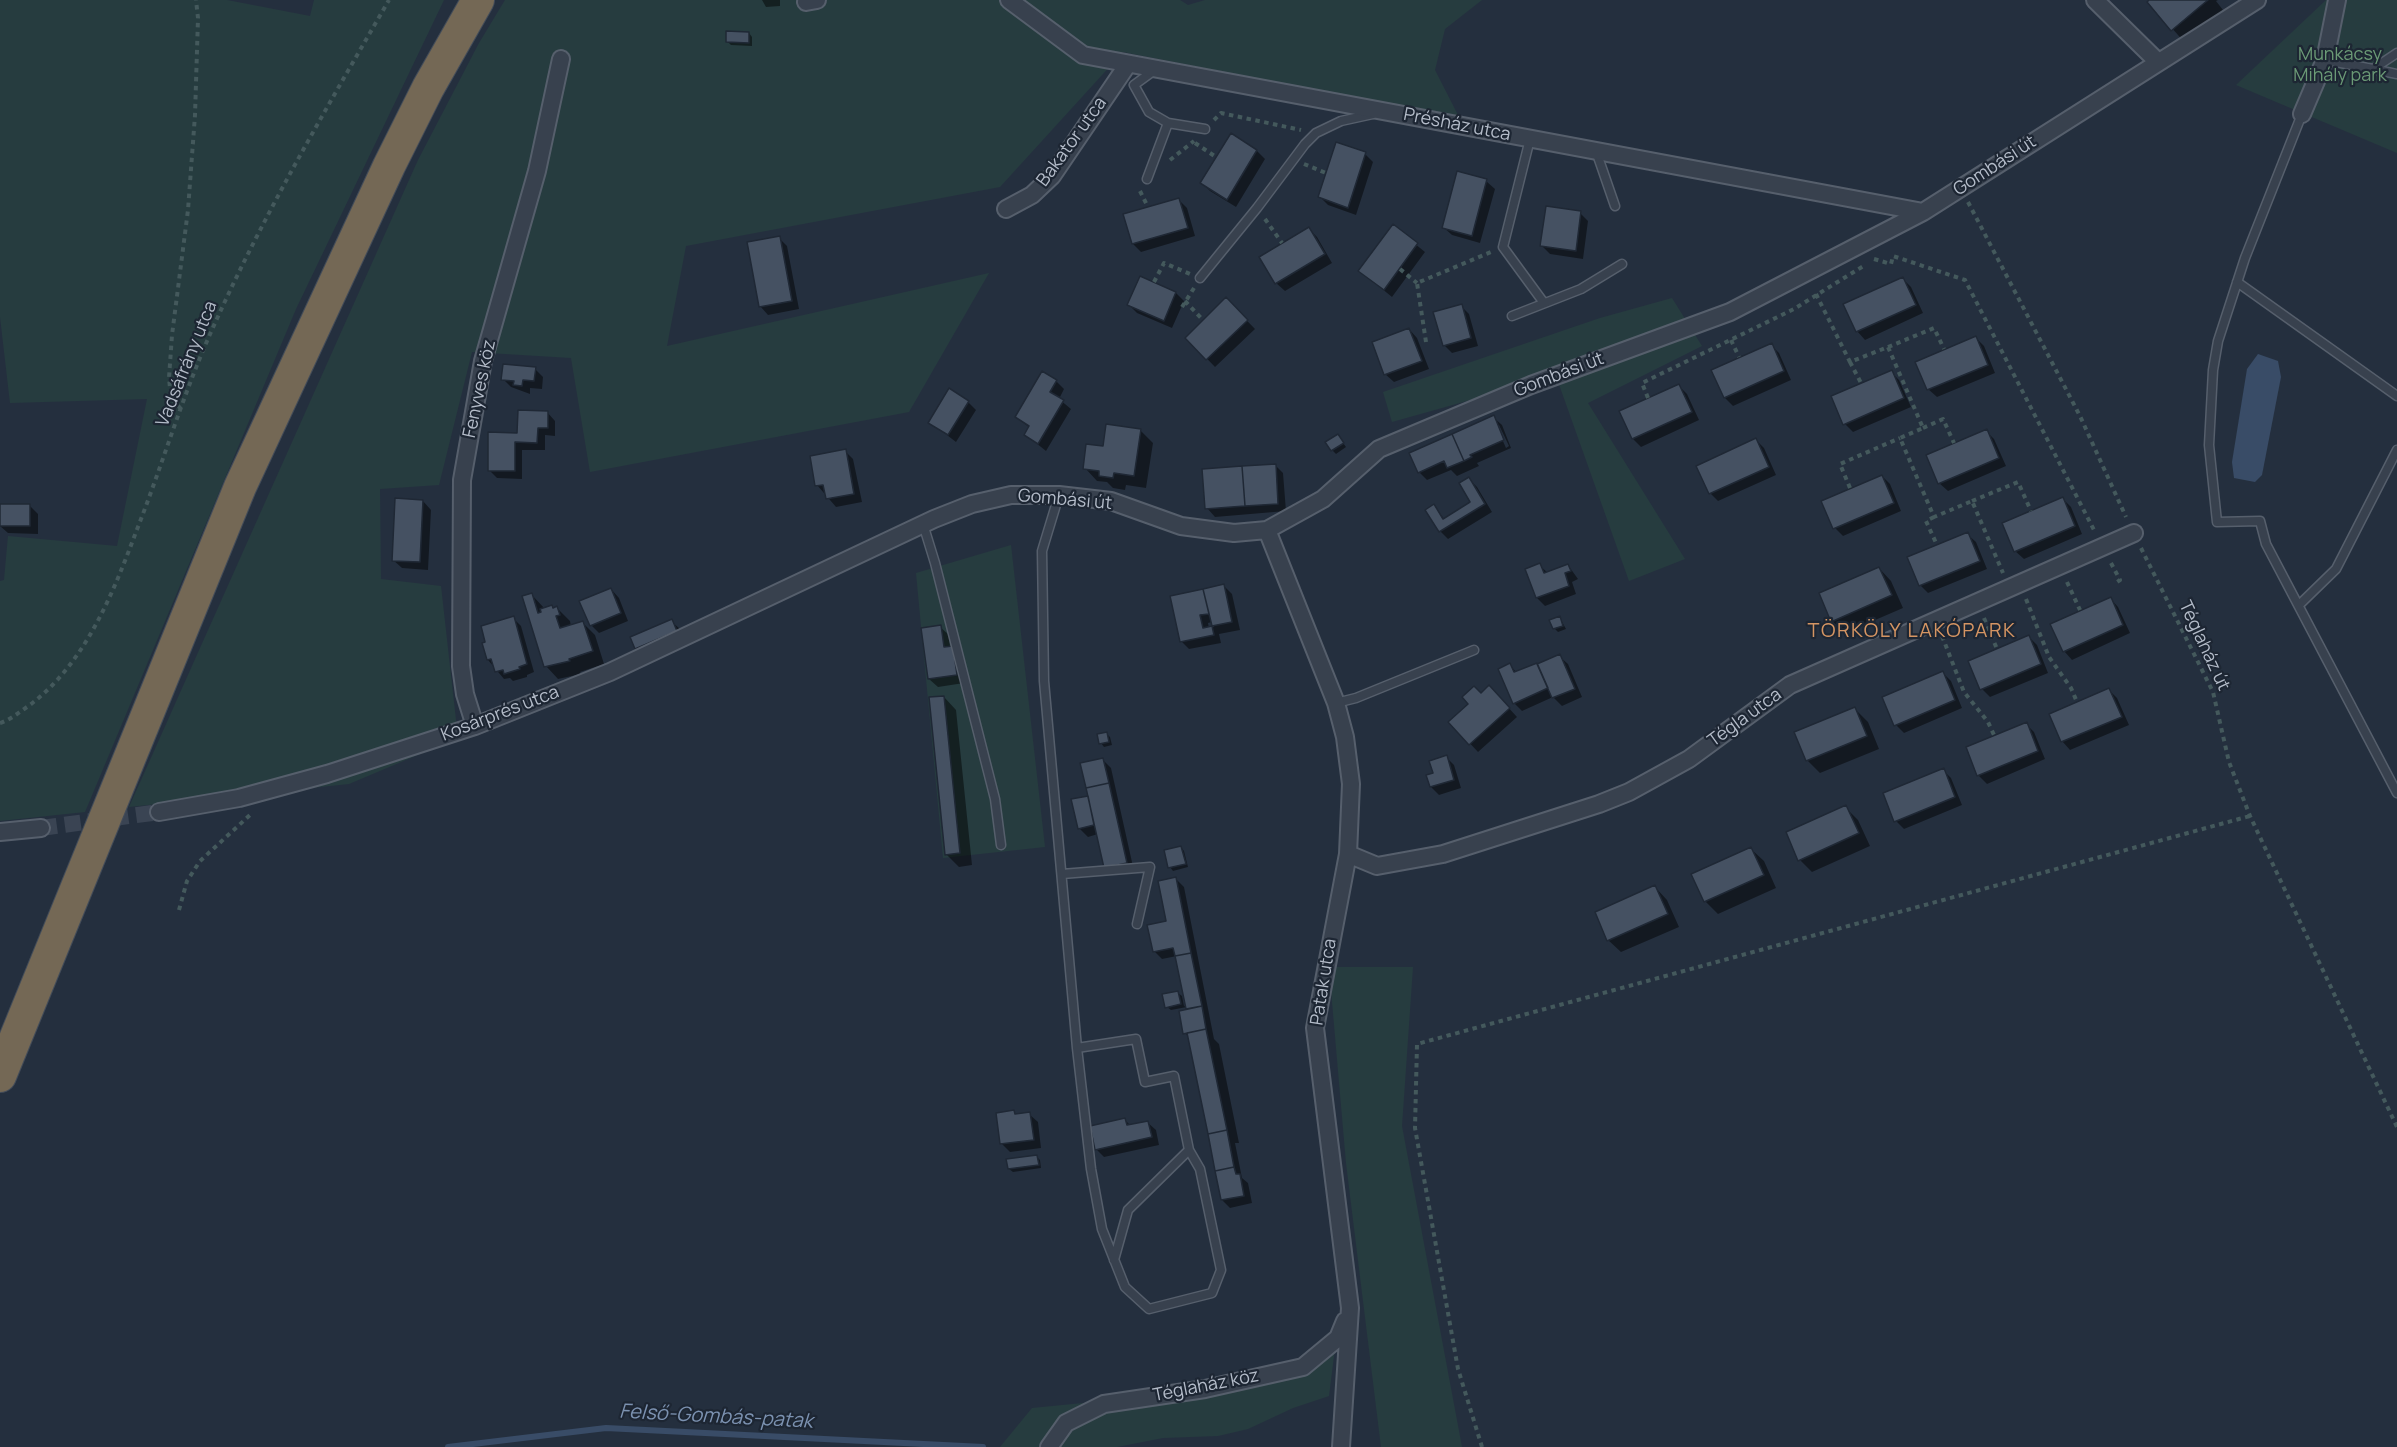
<!DOCTYPE html>
<meta charset="utf-8">
<style>
body{margin:0}
canvas{display:block;background:#242f3e}
</style>
<canvas width="2397" height="1447"></canvas>
<script>
const ctx = document.querySelector('canvas').getContext('2d');
ctx.lineJoin = 'round';
function fillPath(path, color) { ctx.fillStyle = color; ctx.fill(path, 'evenodd'); }
function strokePath(path, color, width, dash) { ctx.strokeStyle = color; ctx.lineWidth = width; ctx.lineCap = dash ? 'butt' : 'round'; ctx.setLineDash(dash || []); ctx.stroke(path); }
function drawText(font, color, halo, rows, align = 'center') {
  ctx.font = font + ' Manrope,sans-serif'; ctx.lineWidth = 4.5; ctx.setLineDash([]); ctx.textBaseline = 'middle'; ctx.strokeStyle = halo; ctx.fillStyle = color; for (const [text, x, y, turn = 0] of rows) {
    ctx.save(); ctx.translate(x, y); ctx.rotate((+turn || 0) * Math.PI / 180); ctx.textAlign = isNaN(turn) ? turn : align; if (halo) ctx.strokeText(text, 0, 0); ctx.fillText(text, 0, 0); ctx.restore();
  }
}
fillPath(new Path2D(`
 M0,0H227L310,16L314,0H444L296,309L85,812L0,821V581L4,580L8,536L117,546L147,399L10,403L0,317Z
 M505,0H1180L1188,5L1205,0H1482L1445,29L1435,70L1460,119L1123,52L1000,187L686,246L667,346L989,273L909,412L590,472L571,358L472,352L439,485L380,489L381,579L441,586L458,738L349,784L129,807L418,160L479,43Z
 M2326,0H2397V153L2236,85Z
 M1672,298L1702,346L1588,403L1685,559L1629,581L1556,376L1392,422L1383,392L1600,318Z
 M1011,545L1045,847L943,858L916,573Z
 M1329,967H1413L1402,1126L1462,1447H1381L1346,1163Z
 M1338,1324L1329,1396L1293,1408L1248,1429L1218,1436L1163,1438L1117,1447H1000L1032,1408L1093,1402L1296,1363Z`), '#263c3f');
fillPath(new Path2D(`
 M2258,354L2278,361L2281,377L2262,475L2255,482L2234,478L2232,462L2247,369Z`), '#394c67');
fillPath(new Path2D(`
 M762,0H780V6L766,7Z
 M2151,0H2218L2216,1L2223,10L2185,43L2149,2Z
 M749,33L752,37V46L731,45L728,42Z
 M1231,135L1257,151L1265,159L1236,207L1210,191L1202,183Z
 M1365,154L1373,162L1356,215L1328,205L1320,197Z
 M1486,181L1495,189L1480,243L1452,235L1443,227Z
 M1179,200L1187,208L1195,236L1141,252L1133,244L1125,215Z
 M1580,213L1588,221L1583,259L1550,254L1542,246Z
 M1393,226L1425,252L1392,297L1360,271Z
 M1309,229L1317,237L1332,263L1285,291L1276,283Z
 M779,238L787,246L799,309L768,315L760,306Z
 M1903,279L1911,287L1923,313L1865,340L1857,331L1845,305Z
 M1176,293L1184,301L1172,328L1137,313L1129,305Z
 M1226,299L1255,329L1215,367L1187,338Z
 M1461,306L1469,314L1478,346L1452,353L1444,345Z
 M1409,329L1417,338L1429,369L1394,382L1385,374Z
 M1976,338L1984,346L1995,373L1937,397L1928,389Z
 M1771,345L1779,353L1791,380L1733,406L1725,398L1713,371Z
 M535,369L543,377L542,389L530,388V394L511,387L503,379Z
 M1891,372L1899,380L1911,407L1853,432L1845,424Z
 M1056,381L1064,389L1059,399L1071,409L1046,451L1026,435L1030,428L1016,417Z
 M1679,386L1687,394L1699,420L1641,447L1633,439L1621,412Z
 M968,402L976,410L956,442L930,422Z
 M547,412L555,421V436L545,435V450H522V479L497,478L489,470L519,434Z
 M1493,417L1502,425L1511,448L1477,463L1479,466L1457,476L1451,470L1427,480L1419,472ZM1496,425H1499L1509,446L1506,448Z
 M1140,430L1153,443L1146,488L1126,485L1125,490L1113,488L1107,482L1097,481L1085,468L1105,448Z
 M1986,431L1994,439L2006,466L1948,491L1939,483Z
 M1341,440L1346,447L1336,454L1332,450Z
 M1756,440L1764,448L1776,475L1718,501L1710,493Z
 M845,451L853,459L862,502L836,507L817,485Z
 M1275,465L1283,473L1286,511L1215,517L1207,508Z
 M1882,476L1890,484L1901,511L1843,536L1835,528Z
 M1469,479L1477,487L1492,512L1448,539L1440,531L1434,506L1445,520L1472,503Z
 M2063,499L2071,507L2082,534L2024,559L2015,551Z
 M423,501L431,510L428,570L402,568L393,560Z
 M0,505L30,506L38,514V534L8,533L0,526Z
 M1967,534L1976,542L1987,569L1928,593L1920,585Z
 M1539,565L1548,573L1568,565L1578,579L1572,582L1576,594L1545,606L1537,598Z
 M1879,568L1891,581L1903,608L1845,633L1832,621Z
 M1224,586L1232,594L1240,630L1219,634L1221,643L1189,649L1181,641L1171,597ZM1212,622L1214,627L1209,628L1208,623Z
 M611,589L619,598L628,621L599,633L591,625Z
 M531,594L545,609L557,608L570,621L571,626L582,622L595,635L604,664L580,672L581,674L558,679L546,666Z
 M2110,598L2118,607L2130,633L2072,660L2064,651L2052,625Z
 M513,618L521,626L534,672L527,675V677L513,681L510,678L504,679L488,660Z
 M1560,618L1566,629L1558,632L1554,628Z
 M671,621L680,629L684,639L645,656L636,648ZM674,629H677L681,637L678,638Z
 M940,627L949,635L950,648L952,647L964,683L938,687L929,679Z
 M2029,637L2037,645L2048,673L1990,697L1982,689Z
 M1559,656L1568,664L1582,697L1562,706L1553,697L1522,711L1514,703L1510,665L1517,673Z
 M1943,673L1951,681L1962,708L1904,733L1896,725Z
 M2109,690L2117,698L2129,725L2070,750L2062,741Z
 M1481,695H1497L1517,717L1478,752L1450,722Z
 M944,697L956,710L972,865L959,867L946,854Z
 M1855,709L1868,722L1879,749L1820,773L1807,760Z
 M2026,724L2034,732L2045,759L1987,784L1979,776L1968,748Z
 M1107,734L1110,737L1112,745L1104,747L1101,743Z
 M1446,757L1454,765L1461,788L1439,795L1431,787L1435,774Z
 M1103,760L1111,768L1134,871L1114,875L1105,867L1098,834L1088,837L1079,828Z
 M1943,770L1951,778L1962,805L1904,829L1896,821Z
 M1845,807L1858,820L1870,846L1812,872L1800,860Z
 M1181,847L1184,851L1188,867L1173,871L1170,867Z
 M1751,849L1764,861L1776,888L1718,914L1705,901Z
 M1175,878L1184,887L1214,1039L1219,1044L1239,1143H1235L1242,1178L1248,1183L1252,1203L1230,1208L1222,1200L1190,1038L1185,1033L1187,1007L1171,1010L1167,1007L1178,993L1182,996L1184,1006L1187,1005L1177,956L1162,959L1154,951L1168,922Z
 M1655,887L1667,900L1679,927L1621,952L1608,940Z
 M1013,1112L1017,1115L1029,1114L1038,1122L1041,1148L1010,1152L1002,1144Z
 M1125,1120L1131,1126L1147,1122L1156,1130L1159,1145L1104,1157L1096,1149Z
 M1036,1156L1040,1160L1041,1168L1013,1172L1009,1169Z`), '#0007');
strokePath(new Path2D(`
 M448,1447L606,1428L983,1447`), '#394c67', 6);
const building = new Path2D(`
 M2149,0H2208L2171,31L2147,2Z
 M726,31L749,32V43L726,42Z
 M1231,133L1257,150L1227,200L1200,183Z
 M1336,142L1366,152L1348,208L1318,197Z
 M1457,171L1487,179L1472,236L1442,228Z
 M1179,198L1188,228L1132,244L1123,214Z
 M1546,206L1581,211L1576,251L1540,246Z
 M1393,224L1418,243L1384,290L1358,271Z
 M1309,227L1325,254L1275,284L1259,257Z
 M780,236L792,301L759,307L747,242Z
 M1140,276L1176,292L1164,321L1127,305Z
 M1903,277L1916,305L1856,332L1843,304Z
 M1226,297L1248,320L1206,360L1185,338Z
 M1462,304L1471,338L1443,346L1433,312Z
 M1409,328L1422,361L1384,375L1372,342Z
 M1976,336L1988,365L1927,390L1915,362Z
 M1772,343L1784,371L1724,398L1711,370Z
 M503,364L536,367L534,381L523,380L522,386L513,385L514,381L501,380Z
 M1892,370L1904,398L1843,425L1831,396Z
 M1042,371L1057,380L1050,392L1064,400L1038,444L1024,435L1029,426L1015,417Z
 M1679,384L1692,412L1632,439L1619,411Z
 M949,388L969,401L948,435L928,423Z
 M518,410L548,411V428H538L537,443L515,442V471H488V432L517,433Z
 M1494,415L1504,440L1470,455L1472,457L1464,461L1452,434Z
 M1106,424L1141,429L1134,476L1114,473L1113,478L1099,476V471L1083,469L1086,444L1103,446Z
 M1987,429L1999,458L1938,484L1926,455Z
 M1338,434L1344,443L1331,451L1325,442Z
 M1452,434L1464,461L1447,468L1444,461L1418,473L1409,453Z
 M1756,438L1769,467L1709,494L1696,466Z
 M846,449L854,494L826,499L823,485L815,486L810,456Z
 M1276,464L1278,504L1245,506L1242,466Z
 M1242,466L1245,506L1205,509L1202,469Z
 M1882,475L1894,503L1833,529L1821,501Z
 M1469,477L1485,504L1439,532L1425,510L1434,504L1443,519L1470,502L1459,483Z
 M2063,497L2075,526L2014,552L2002,523Z
 M395,498L423,500L420,562L392,561Z
 M0,504H30V526H0Z
 M1968,532L1980,561L1919,586L1907,557Z
 M1540,563L1544,573L1568,564L1571,571L1565,573L1569,586L1536,598L1525,569Z
 M1879,567L1892,595L1831,622L1819,593Z
 M1224,584L1232,622L1212,626L1203,589Z
 M611,588L621,613L590,626L579,601Z
 M1203,589L1209,614L1200,615L1203,628L1212,626L1214,635L1180,642L1170,596Z
 M532,593L538,613L541,612L540,609L552,605L553,608L557,606L560,615L556,616L560,628L583,621L593,651L569,659L570,661L544,667L522,596Z
 M2111,597L2123,625L2063,652L2050,624Z
 M514,616L527,664L519,667L520,669L504,674L503,670L495,672L491,659L487,660L482,643L485,642L481,626Z
 M1560,616L1563,626L1553,629L1549,620Z
 M672,619L677,631L635,649L630,637Z
 M941,625L944,647L953,646L957,675L928,679L921,628Z
 M2029,635L2041,664L1980,690L1968,661Z
 M1560,654L1575,689L1552,698L1537,664Z
 M1510,663L1514,672L1537,663L1548,688L1513,704L1498,669Z
 M1943,671L1955,700L1894,726L1882,697Z
 M1489,685L1510,708L1469,745L1448,722L1468,704L1462,697L1474,686L1481,693Z
 M2109,688L2122,717L2061,742L2049,714Z
 M944,696L960,853L945,855L929,697Z
 M1855,707L1867,736L1806,761L1794,732Z
 M2027,722L2038,751L1977,776L1966,747Z
 M1107,732L1109,742L1099,744L1097,734Z
 M1447,755L1454,780L1430,787L1426,775L1433,773L1429,761Z
 M1103,758L1109,783L1086,788L1080,763Z
 M1944,768L1955,797L1894,822L1883,793Z
 M1109,783L1127,863L1104,868L1086,788Z
 M1088,796L1094,825L1078,829L1071,799Z
 M1846,805L1859,833L1798,861L1786,832Z
 M1181,846L1186,864L1168,868L1164,850Z
 M1751,847L1764,875L1704,902L1691,874Z
 M1176,877L1191,953L1175,956L1173,948L1153,952L1147,925L1166,921L1158,881Z
 M1655,885L1668,914L1607,941L1595,912Z
 M1191,953L1202,1006L1186,1009L1175,956Z
 M1178,991L1181,1004L1165,1008L1162,994Z
 M1202,1006L1206,1029L1183,1034L1179,1011Z
 M1206,1029L1227,1130L1208,1134L1187,1033Z
 M1014,1110L1015,1114L1030,1112L1034,1140L1000,1144L996,1113Z
 M1125,1118L1127,1125L1148,1121L1152,1137L1095,1150L1090,1126Z
 M1227,1130L1234,1167L1215,1171L1208,1134Z
 M1037,1155L1039,1165L1008,1169L1006,1159Z
 M1234,1167L1236,1174H1240L1244,1196L1221,1200L1215,1171Z`);
fillPath(building, '#455162');
strokePath(building, '#1f2835', 1.5);
strokePath(new Path2D(`
 M41,828L159,812`), '#3a4453', 16, [16, 8]);
const lane = new Path2D(`
 M2325,60L2373,69L2397,53
 M1156,69L1134,85L1149,112L1168,123L1205,129
 M2373,69L2397,74
 M2302,114L2245,258L2218,341L2213,370L2209,445L2217,522L2260,521L2266,544L2397,793
 M1530,139L1503,247L1544,303
 M1596,151L1615,206
 M1147,179L1168,123
 M1200,278L1257,208L1305,144L1316,133L1341,121L1373,114
 M2237,282L2397,396
 M1512,316L1581,289L1622,264
 M1059,495L1042,551L1044,681L1077,1048L1136,1039L1145,1082L1174,1076L1189,1150L1200,1169L1221,1270L1212,1293L1149,1309L1125,1287L1102,1229L1091,1169L1077,1048
 M923,524L935,563L995,799L1001,845
 M2299,605L2336,569L2397,450
 M1336,703L1356,698L1474,650
 M1062,874L1150,867L1137,924
 M1114,1260L1128,1210L1189,1150`);
const street = new Path2D(`
 M1009,0L1083,55L1923,212
 M2095,0L2158,62
 M806,2L817,0
 M2302,114L2325,60L2337,0
 M1006,209L1032,195L1052,176L1128,64
 M1267,530L1336,703L1345,737L1351,784L1348,854L1315,1028L1350,1308L1341,1447
 M475,726L465,694L461,666L462,480L483,361L537,171L561,59
 M159,812L239,798L327,774L475,726L610,672L934,519L972,504L1011,495H1059L1111,501L1181,526L1234,533L1267,530L1323,499L1379,449L1531,385L1730,312L1923,212L2257,0
 M0,832L41,828
 M1348,854L1377,866L1443,854L1599,804L1629,792L1689,759L1790,685L2134,533
 M1049,1447L1066,1423L1104,1404L1205,1389L1303,1367L1338,1338L1345,1321`);
const highway = new Path2D(`
 M0,1076L240,487L389,166L428,88L478,0`);
strokePath(lane, '#565f6c', 11);
strokePath(street, '#565f6c', 20);
strokePath(highway, '#434c59', 34);
strokePath(new Path2D(`
 M1214,120L1221,113L1301,130
 M1195,143L1216,157
 M1170,160L1194,141
 M1304,164L1326,173
 M1140,191L1148,207
 M1968,202L2080,416L2126,517
 M1265,219L1282,243
 M1874,259L1891,264L1893,256L1965,280L2095,532
 M1400,269L1417,283
 M1154,282L1164,263L1190,274
 M1816,294L1850,362L1888,347L1923,428L1900,438L1934,517L1972,501L2003,573
 M1185,301L1203,320
 M1182,307L1194,288
 M1731,340L1739,357
 M1426,342L1417,283L1491,252
 M1888,347L1934,328L1944,349
 M1850,362L1861,383
 M1648,398L1642,383L1794,309L1865,265
 M181,409L171,398L169,378L172,335L188,210L195,115L198,18L196,0
 M1923,428L1943,419L1954,443
 M1850,488L1840,464L1900,438
 M1972,501L2018,482L2031,511
 M1934,517L1926,521L1937,545
 M2141,548L2213,692L2229,762L2250,816L2397,1127
 M2111,563L2120,580L2117,582
 M2067,582L2080,610
 M2026,599L2049,657L2071,688L2077,702
 M1984,618L1997,649
 M1942,636L1964,692L1988,722L1994,735
 M0,723C10,720 18,713 27,707C84,666 112,596 136,532C162,466 182,397 211,332C262,217 326,109 389,0
 M179,910L187,881L200,861L250,815
 M1482,1447L1458,1369L1415,1128L1417,1044L2250,816`), '#44595c', 4, [4.5, 4.5]);
strokePath(lane, '#38414e', 8);
strokePath(street, '#38414e', 16);
strokePath(highway, '#746855', 32);
drawText('18px', '#6b9a76', '#1d2633', [
 ["Munkácsy",2340,55],
 ["Mihály park",2340,76]
]);
drawText('18px', '#b4bcc9', '#1d2633', [
 ["Présház utca",1457,125,11],
 ["Bakator utca",1072,142,-54],
 ["Gombási út",1995,166,-33],
 ["Vadsáfrány utca",187,364,-68],
 ["Gombási út",1559,375,-21],
 ["Fenyves köz",480,389,-78],
 ["Gombási út",1065,500,5],
 ["Téglaház út",2204,646,65],
 ["Kosárprés utca",500,714,-21],
 ["Tégla utca",1745,718,-36],
 ["Patak utca",1324,982,-81],
 ["Téglaház köz",1206,1386,-11]
]);
ctx.letterSpacing = '1.5px';
drawText('20px', '#d59563', '#1d2633', [
 ["TÖRKÖLY LAKÓPARK",1912,631]
]);
ctx.letterSpacing = '0px';
drawText('italic 20px', '#7c92b1', '#1d2633', [
 ["Felső-Gombás-patak",716,1417,3]
]);
</script>
